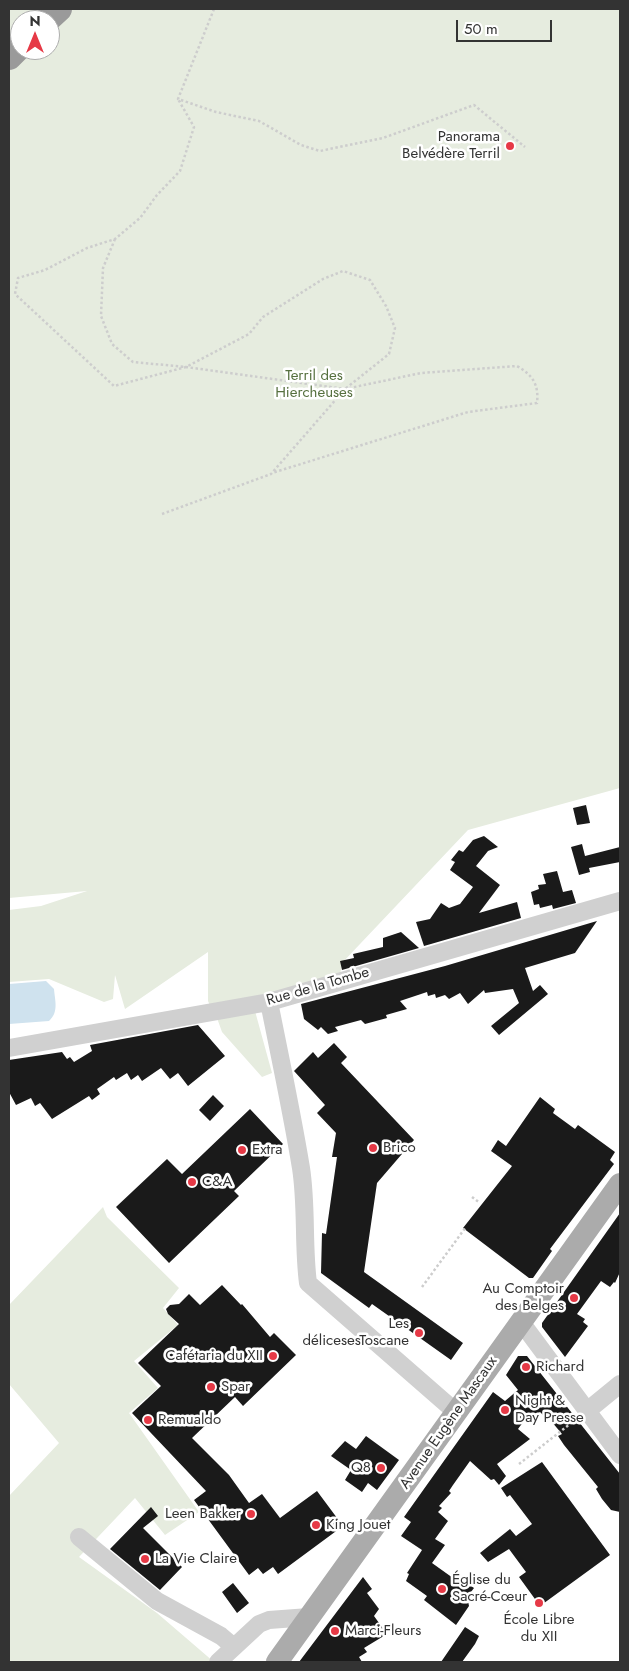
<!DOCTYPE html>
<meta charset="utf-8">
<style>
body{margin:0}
#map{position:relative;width:629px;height:1671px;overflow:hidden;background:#fff;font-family:Jost,sans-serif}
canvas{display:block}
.frame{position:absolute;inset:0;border:10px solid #333;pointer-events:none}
.north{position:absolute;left:10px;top:10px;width:50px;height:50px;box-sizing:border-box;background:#fff;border:1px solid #adadad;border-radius:50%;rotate:0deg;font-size:14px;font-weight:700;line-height:20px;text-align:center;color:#333}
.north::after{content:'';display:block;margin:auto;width:18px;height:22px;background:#e63946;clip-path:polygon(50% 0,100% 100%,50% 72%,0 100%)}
.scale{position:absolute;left:456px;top:20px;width:96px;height:22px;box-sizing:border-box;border:2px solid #333;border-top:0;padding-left:6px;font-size:15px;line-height:18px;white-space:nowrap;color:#333;-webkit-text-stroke:4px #fff;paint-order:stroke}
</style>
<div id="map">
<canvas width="629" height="1671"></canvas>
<div class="frame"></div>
<div class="north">N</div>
<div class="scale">50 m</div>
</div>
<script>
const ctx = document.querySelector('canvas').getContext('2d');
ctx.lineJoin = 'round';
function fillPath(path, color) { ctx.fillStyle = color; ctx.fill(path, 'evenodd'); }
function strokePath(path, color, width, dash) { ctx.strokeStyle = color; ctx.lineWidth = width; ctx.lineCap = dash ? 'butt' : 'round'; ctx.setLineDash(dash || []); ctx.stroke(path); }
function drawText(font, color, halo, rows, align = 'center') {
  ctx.font = font + ' Jost,sans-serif'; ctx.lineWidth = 5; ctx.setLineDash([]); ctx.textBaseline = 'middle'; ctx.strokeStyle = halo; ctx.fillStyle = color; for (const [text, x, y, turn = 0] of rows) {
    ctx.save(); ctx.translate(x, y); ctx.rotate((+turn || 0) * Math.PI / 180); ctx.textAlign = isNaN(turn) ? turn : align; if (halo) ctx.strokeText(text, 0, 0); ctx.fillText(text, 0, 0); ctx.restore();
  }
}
fillPath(new Path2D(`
 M9,9H46L34,20H20V33L9,43Z
 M59,9H620V788L468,830L342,963L339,982L213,1012L208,1001V952L125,1009L115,975L113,999L104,1002L49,979L9,982V910L41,906L87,891L9,898V57L20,50H50V20Z
 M255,1011L272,1073L262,1077L222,1032L217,1018Z
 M103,1207L107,1217L179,1288L163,1308L178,1325L134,1361L158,1388L129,1413L199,1512L165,1535L135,1498L79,1557L157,1613L214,1662H9V1496L59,1443L9,1384V1305Z`), '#e6ecdf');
fillPath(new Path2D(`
 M46,981L54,989C55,1001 59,1012 49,1021L9,1024V984Z`), '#cfe2ee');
fillPath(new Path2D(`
 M586,805L590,823L577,825L573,808Z
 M484,836L498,847L488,851L476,866L500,885L479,913L517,902L521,918L424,946L416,922L430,919L441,903L449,908L460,904L473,887L450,870L455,862L451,860L459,850L463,852L473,840Z
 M582,844L585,856L620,847V862L589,868L590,872L579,875L571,847Z
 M557,871L563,892L572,890L576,903L553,909L552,905L540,908L539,904L534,905L531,892L539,889L538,885L546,884L543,874Z
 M597,921L575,953L525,968L533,991L540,985L548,994L499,1035L491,1026L519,1003L513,989L485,993L484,990L468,1004L460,993L449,999L445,995L436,998L435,994L428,996L427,992L400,1001L407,1009L386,1015L387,1018L365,1024L361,1020L335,1027L338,1031L328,1034L321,1027L318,1030L304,1019L301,1004L445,966Z
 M401,932L419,948L342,970L340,961L354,958L353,954L383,947V938Z
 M198,1025L225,1056L188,1086L178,1073L170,1079L161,1068L142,1081L138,1075L131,1080L127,1073L116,1080L114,1077L97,1089L100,1094L92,1100L89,1096L52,1119L40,1103L35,1106L31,1098L16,1105L9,1092V1060L62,1052L67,1059L70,1057L74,1062L92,1051L90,1045Z
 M334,1043L347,1057L341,1063L414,1140L377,1183L364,1272L463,1343L451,1360L372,1304L369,1308L321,1273L322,1233L326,1234L337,1157H332L336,1133L317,1113L325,1105L294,1071L313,1052L318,1058Z
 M213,1095L224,1106L210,1121L199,1110Z
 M540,1097L555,1109L553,1113L575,1129L578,1125L615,1152L610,1160L614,1164L550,1249L552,1251L533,1278H529L463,1228L512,1166L491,1151L498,1140L506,1146Z
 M250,1109L283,1144L234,1191L239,1196L169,1263L116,1207L167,1159L182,1174Z
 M620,1213V1272L615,1283L614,1282L610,1287L601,1281L577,1314L585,1319L583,1322L588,1326L565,1357L542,1327V1323Z
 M222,1285L241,1305L242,1304L270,1337L274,1333L296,1355L243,1406L235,1397L192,1438L229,1475L249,1503L262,1494L280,1518L317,1491L343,1526L278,1574L273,1567L263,1574L258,1568L249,1575L194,1500L206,1491L132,1413L161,1386L138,1363L179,1324L168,1314L166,1309L170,1305L179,1304L189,1294L200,1305Z
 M518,1356H527L620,1474V1512L611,1510L602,1499L596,1489L598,1487L564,1445L558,1436L562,1434L546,1415L544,1416L540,1412L534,1417L529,1414L518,1429L530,1439L497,1464L506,1476L499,1485L494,1479L491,1480L470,1461L453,1485L449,1491L451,1493L439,1506L442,1508L438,1512L448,1521L435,1539L445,1545L432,1563L460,1583L462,1580L474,1588L471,1592L474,1593L468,1601L469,1606L456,1625L424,1600L427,1596L406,1581L409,1574L407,1573L422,1550L401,1536L411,1522L404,1517L493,1392L505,1401L518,1390L506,1375Z
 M366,1436L399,1460L377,1490L368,1483L362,1492L345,1480L351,1470L331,1456L345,1441L356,1449Z
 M542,1462L610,1555L540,1606L519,1577L526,1572L509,1549L488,1562L480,1553L510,1529L516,1536L532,1524L510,1495L507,1497L501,1488Z
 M151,1507L158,1516L143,1528L182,1567L160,1590L110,1549Z
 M363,1577L372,1589L367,1593L379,1609L374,1616L387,1634L364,1648L367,1652L359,1657L362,1662H299Z
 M233,1583L249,1603L237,1613L222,1592Z
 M465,1627L479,1636L475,1644L462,1662H441Z`), '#1a1a1a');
strokePath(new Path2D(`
 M214,9L178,99L216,112L259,121L301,145L320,151L383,138L474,105L525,147
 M115,239L103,268L101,316L112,344L133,362L186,367L345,389L421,373L517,366C533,375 539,385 537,403L468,412L272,473
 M162,514L271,474L345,389L389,354L395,328L386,306L370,280L343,271L323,279L263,317L249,334L186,367L114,386L15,294L18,278L45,270L87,248L115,239L140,218L157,195L180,171L194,127L178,99
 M472,1197L480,1203
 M422,1287L466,1227
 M519,1464L575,1420`), '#cdcdcd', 2.5, [2.5, 2.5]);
strokePath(new Path2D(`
 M269,1002C280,1057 292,1113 301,1168C307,1207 303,1245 308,1283L457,1413
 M9,1048L269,1002L620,901
 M521,1322L620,1455
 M587,1411L620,1384
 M79,1537L157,1601L221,1636L234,1647
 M218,1662L259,1624L269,1620L309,1617`), '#d0d0d0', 18);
strokePath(new Path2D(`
 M277,1662L620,1184`), '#ababab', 22);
strokePath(new Path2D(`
 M47,20L59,9
 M9,57L20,46`), '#9a9a9a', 26);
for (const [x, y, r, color] of [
 [510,146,5,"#e63946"],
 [373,1148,5,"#e63946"],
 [242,1150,5,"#e63946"],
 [192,1182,5,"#e63946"],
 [574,1298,5,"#e63946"],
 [419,1333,5,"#e63946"],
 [273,1356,5,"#e63946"],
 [526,1367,5,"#e63946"],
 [211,1387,5,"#e63946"],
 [505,1410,5,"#e63946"],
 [148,1420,5,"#e63946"],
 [381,1468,5,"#e63946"],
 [251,1514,5,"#e63946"],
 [316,1525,5,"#e63946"],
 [145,1559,5,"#e63946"],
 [442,1589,5,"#e63946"],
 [539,1603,5,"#e63946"],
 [335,1631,5,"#e63946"]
]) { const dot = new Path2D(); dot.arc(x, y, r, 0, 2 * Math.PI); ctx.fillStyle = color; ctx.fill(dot); strokePath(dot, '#fff', 2); }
drawText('15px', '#333', '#fff', [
 ["Panorama",500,137,"right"],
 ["Belvédère Terril",500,154,"right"],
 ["Brico",383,1148],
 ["Extra",252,1150],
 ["C&A",202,1182],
 ["Au Comptoir",564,1289,"right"],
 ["des Belges",564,1306,"right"],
 ["Les",409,1324,"right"],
 ["délicesesToscane",409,1341,"right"],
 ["Cafétaria du XII",263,1356,"right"],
 ["Richard",536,1367],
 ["Spar",221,1387],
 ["Night &",515,1401],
 ["Day Presse",515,1418],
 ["Remualdo",158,1420],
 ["Q8",371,1468,"right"],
 ["Leen Bakker",241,1514,"right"],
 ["King Jouet",326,1525],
 ["La Vie Claire",155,1559],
 ["Église du",452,1580],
 ["Sacré-Cœur",452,1597],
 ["École Libre",539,1620,"center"],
 ["du XII",539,1637,"center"],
 ["Marci-Fleurs",345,1631]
], 'left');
drawText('15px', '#56703f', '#fff', [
 ["Terril des",314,376],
 ["Hiercheuses",314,393]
]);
drawText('15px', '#333', '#fff', [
 ["Rue de la Tombe",318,987,-16],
 ["Avenue Eugène Mascaux",449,1423,-55]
]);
</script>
